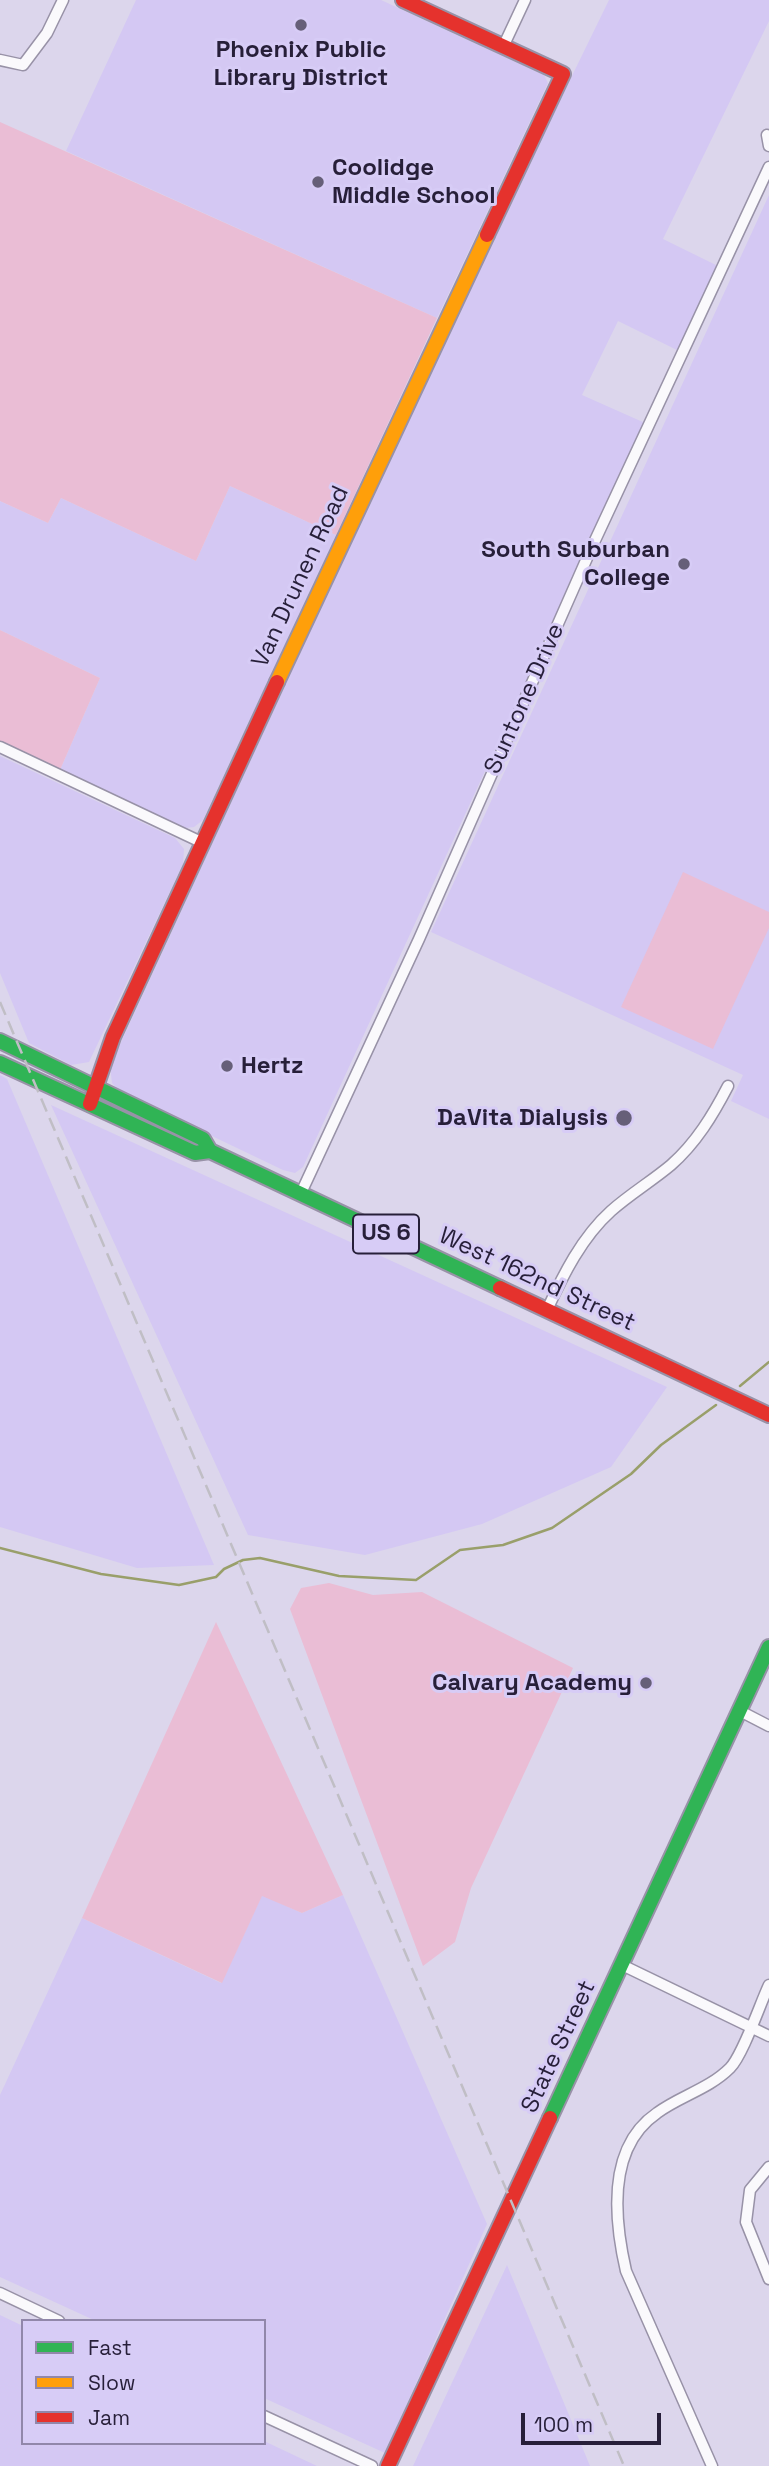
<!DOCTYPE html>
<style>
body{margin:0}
#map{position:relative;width:769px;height:2466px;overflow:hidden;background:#dcd6ec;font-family:"Space Grotesk",sans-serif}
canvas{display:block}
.legend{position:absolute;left:21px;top:2319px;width:245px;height:126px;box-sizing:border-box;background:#d7ccf6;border:2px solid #9187aa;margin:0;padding:9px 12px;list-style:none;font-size:21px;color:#271f39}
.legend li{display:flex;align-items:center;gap:14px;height:35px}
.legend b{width:35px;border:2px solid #9187aa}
.scale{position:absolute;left:521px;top:2413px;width:140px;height:32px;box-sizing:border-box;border:4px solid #271f39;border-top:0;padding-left:9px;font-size:21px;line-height:24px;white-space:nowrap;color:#271f39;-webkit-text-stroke:5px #d7ccf6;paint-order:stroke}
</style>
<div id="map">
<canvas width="769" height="2466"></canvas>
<ul class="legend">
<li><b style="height:9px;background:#30b455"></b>Fast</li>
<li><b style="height:9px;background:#ff9f0a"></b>Slow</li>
<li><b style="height:9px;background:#e5322d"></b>Jam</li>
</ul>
<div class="scale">100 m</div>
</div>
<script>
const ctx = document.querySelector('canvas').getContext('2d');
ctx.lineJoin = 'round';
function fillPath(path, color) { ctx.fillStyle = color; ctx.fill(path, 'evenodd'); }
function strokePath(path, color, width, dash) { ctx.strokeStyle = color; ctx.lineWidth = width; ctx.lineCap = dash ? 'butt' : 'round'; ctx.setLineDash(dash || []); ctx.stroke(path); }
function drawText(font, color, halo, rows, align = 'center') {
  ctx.font = font + ' "Space Grotesk",sans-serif'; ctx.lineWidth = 6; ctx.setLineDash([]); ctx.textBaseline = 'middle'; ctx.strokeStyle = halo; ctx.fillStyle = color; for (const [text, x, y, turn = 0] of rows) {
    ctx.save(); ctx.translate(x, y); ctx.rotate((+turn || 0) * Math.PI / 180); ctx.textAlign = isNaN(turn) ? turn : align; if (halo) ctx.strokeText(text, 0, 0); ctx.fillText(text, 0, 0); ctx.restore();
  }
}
fillPath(new Path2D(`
 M136,0H381L544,75L548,83L437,318L66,151Z
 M609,0H769V21L663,239L720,267L679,351L618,321L582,395L645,423L303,1167L295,1173L283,1170L120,1092L112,1083L110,1066L448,330Z
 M769,195V1119L731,1101L743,1075L431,932Z
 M230,486L336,535L203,820L194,827L185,828L60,770L100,678L0,630V501L48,523L61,498L196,561Z
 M0,756L175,838L184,849L183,864L89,1062L71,1065L29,1043L0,973Z
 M0,1075L7,1079L214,1565L137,1568L0,1527Z
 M51,1105L667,1387L611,1467L482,1524L365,1555L248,1535Z
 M262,1895L302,1913L343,1895L487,2224L385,2453L264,2398V2321H96L0,2277V2095L82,1918L221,1983Z
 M507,2265L590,2466H413Z
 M0,2315L23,2326V2443H264V2441L317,2466H0Z`), '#d4c8f3');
fillPath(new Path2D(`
 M0,122L437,318L336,535L230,486L196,561L61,498L48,523L0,501Z
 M0,630L100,678L60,770L0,742Z
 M683,872L769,912V928L713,1049L621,1007Z
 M329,1583L373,1595L422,1592L573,1668L471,1888L455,1942L423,1966L290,1609L301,1588Z
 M216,1622L343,1895L302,1913L262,1896L222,1983L82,1918Z`), '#eabdd5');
strokePath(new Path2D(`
 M740,1386L769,1362
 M0,1548L101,1574L179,1585L216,1577L224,1569L243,1560L260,1558L339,1576L416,1580L460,1550L503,1545L552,1528L631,1474L661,1445L716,1405`), '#999f6a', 2.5);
const street = new Path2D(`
 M503,47L525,0
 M0,60L23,65L47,33L63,0
 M767,135L769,146
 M0,747L201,842
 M301,1193L419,939L591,549L769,167
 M547,1310C563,1275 582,1237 611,1211C630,1194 652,1181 671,1165C696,1143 713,1115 728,1086
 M740,1711L769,1726
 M622,1965L769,2036
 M769,2167L750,2190L746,2222L769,2279
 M0,2293L59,2321
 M264,2416L372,2466
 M712,2466L626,2271C614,2219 607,2147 657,2113C680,2096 709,2089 730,2068C743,2055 760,2004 769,1985`);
const fast = new Path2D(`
 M0,1041L203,1139L210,1151
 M0,1063L195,1153L210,1151L500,1288
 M550,2118L769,1647`);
const slow = new Path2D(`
 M277,682L487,235`);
const jam = new Path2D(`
 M403,0L563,74L487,235
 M90,1104L113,1037L277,682
 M500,1288L769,1415
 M388,2466L550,2118`);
strokePath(street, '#9892a7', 13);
strokePath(fast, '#9892a7', 18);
strokePath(slow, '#9892a7', 18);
strokePath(jam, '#9892a7', 18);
strokePath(street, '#faf9fc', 10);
strokePath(fast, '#30b455', 14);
strokePath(slow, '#ff9f0a', 14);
strokePath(jam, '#e5322d', 14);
strokePath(new Path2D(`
 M0,1002L624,2466`), '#c0bec5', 2.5, [14, 7]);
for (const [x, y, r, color] of [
 [301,25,7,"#665f78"],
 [318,182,7,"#665f78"],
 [684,564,7,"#665f78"],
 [227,1066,7,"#665f78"],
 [624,1118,9,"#665f78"],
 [646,1683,7,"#665f78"]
]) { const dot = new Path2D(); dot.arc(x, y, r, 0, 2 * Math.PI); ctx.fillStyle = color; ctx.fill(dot); strokePath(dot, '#d7ccf6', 2.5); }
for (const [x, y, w] of [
 [386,1234,66]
]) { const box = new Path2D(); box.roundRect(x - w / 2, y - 19.5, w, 39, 5); ctx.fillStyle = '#d7ccf6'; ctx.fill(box); strokePath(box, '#271f39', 2); }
drawText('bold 23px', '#271f39', null, [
 ["US 6",386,1234]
]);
drawText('bold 24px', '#271f39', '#d7ccf6', [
 ["Phoenix Public",301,50,"center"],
 ["Library District",301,78,"center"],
 ["Coolidge",332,168,"left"],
 ["Middle School",332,196,"left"],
 ["South Suburban",670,550],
 ["College",670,578],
 ["Hertz",241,1066,"left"],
 ["DaVita Dialysis",608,1118],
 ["Calvary Academy",632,1683]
], 'right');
drawText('24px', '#271f39', '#d7ccf6', [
 ["Van Drunen Road",301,577,-65],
 ["Suntone Drive",525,699,-66],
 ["West 162nd Street",537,1280,25],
 ["State Street",559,2047,-65]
]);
</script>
